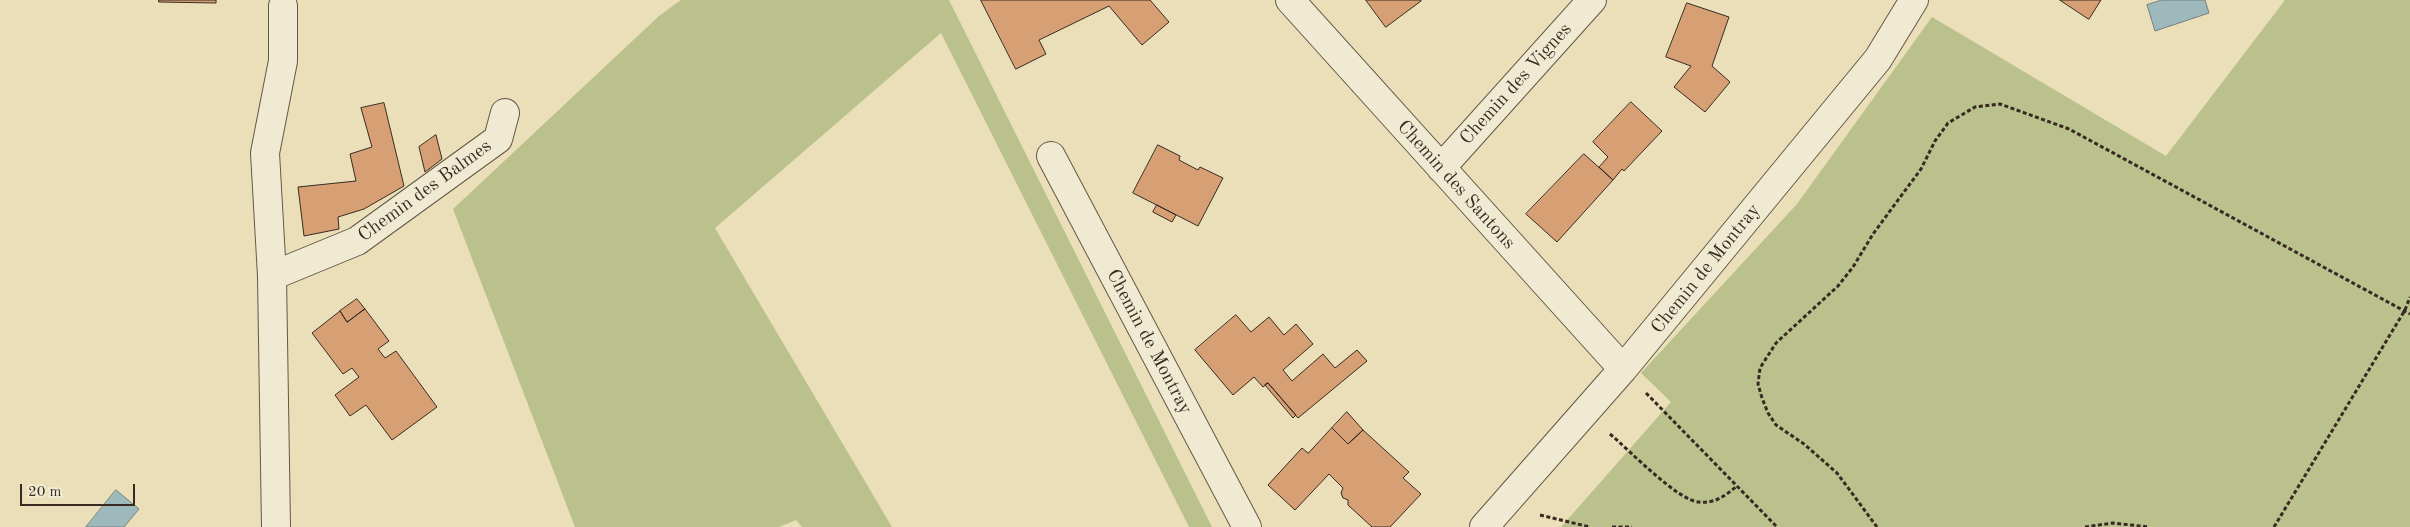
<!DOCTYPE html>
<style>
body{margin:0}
#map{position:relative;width:2410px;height:527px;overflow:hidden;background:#eadfb9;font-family:"Old Standard TT",serif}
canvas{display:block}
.scale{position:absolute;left:20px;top:484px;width:115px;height:22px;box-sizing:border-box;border:2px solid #382a22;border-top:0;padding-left:6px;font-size:15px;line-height:18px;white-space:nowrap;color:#382a22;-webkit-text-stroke:4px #f1ead2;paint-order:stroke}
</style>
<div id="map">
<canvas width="2410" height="527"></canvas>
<div class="scale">20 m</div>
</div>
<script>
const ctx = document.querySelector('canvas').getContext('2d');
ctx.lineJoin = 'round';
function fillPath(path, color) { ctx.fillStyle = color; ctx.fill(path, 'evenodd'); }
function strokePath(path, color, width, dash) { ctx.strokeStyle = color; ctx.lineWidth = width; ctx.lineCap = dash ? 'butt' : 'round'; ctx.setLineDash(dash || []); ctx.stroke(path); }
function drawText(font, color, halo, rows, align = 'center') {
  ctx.font = font + ' "Old Standard TT",serif'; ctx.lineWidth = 5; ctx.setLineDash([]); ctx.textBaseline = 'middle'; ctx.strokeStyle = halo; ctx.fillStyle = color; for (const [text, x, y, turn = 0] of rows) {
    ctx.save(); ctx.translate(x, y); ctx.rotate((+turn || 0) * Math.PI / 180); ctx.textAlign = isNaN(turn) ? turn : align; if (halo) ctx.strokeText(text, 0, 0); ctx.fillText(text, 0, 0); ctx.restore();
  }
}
fillPath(new Path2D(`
 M681,0H949L1212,527H1189L941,33L715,228L892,527H802L796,520L779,527H575L453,209L659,16Z
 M2285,0H2410V527H1561L1671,402L1641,373L1797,204L1932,17L2166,156Z`), '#bac18d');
const water = new Path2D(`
 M2162,0H2205L2209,13L2155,31L2147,5Z
 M116,490L139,509L124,527H86Z`);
fillPath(water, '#9eb9bb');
strokePath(water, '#75807e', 1);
const building = new Path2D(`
 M159,0H216V3L159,2Z
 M981,0H1150L1169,22L1142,45L1109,6L1039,40L1046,54L1016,69Z
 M1366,0H1421V1L1386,27Z
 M2060,0H2101L2089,19Z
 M1687,3L1729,17L1712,66L1730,82L1705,112L1674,87L1691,66L1666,57Z
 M1631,102L1662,131L1624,171L1622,169L1613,180L1599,167L1608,157L1593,142Z
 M384,103L404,186L364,209L338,217L339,229L304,236L298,187L356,181L350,154L372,147L361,108Z
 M436,135L442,159L425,172L419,147Z
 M1158,145L1180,156L1179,160L1198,170L1200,167L1223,178L1198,226L1133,193Z
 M1584,154L1613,180L1557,242L1526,214Z
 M1157,205L1176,215L1172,222L1153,212Z
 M357,299L365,309L347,322L340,311Z
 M365,309L389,341L378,349L385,358L396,351L437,407L392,440L366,405L350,416L335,395L359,377L352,368L343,374L312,333L340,311L347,322Z
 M1236,315L1251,332L1269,317L1284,335L1296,324L1313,344L1283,370L1292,381L1323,354L1335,368L1357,350L1367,361L1298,418L1268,383L1263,387L1254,377L1233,395L1195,350Z
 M1268,383L1296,415L1293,418L1265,385Z
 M1347,412L1363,430L1348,444L1332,428Z
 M1332,428L1348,444L1363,430L1409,472L1403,478L1421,494L1390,527H1372L1348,505V500L1343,498L1341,493L1343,488L1329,474L1295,510L1268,485L1302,448L1308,453Z`);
fillPath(building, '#d7a074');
strokePath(building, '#382a22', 1);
const minor = new Path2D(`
 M1290,0L1623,369
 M1051,156L1247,527
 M1441,168L1592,0
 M272,276L357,241L498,139L505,113
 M276,527L272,276L265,153L283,61V6
 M1484,527L1623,369L1878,59L1914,0`);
strokePath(minor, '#645748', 30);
strokePath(new Path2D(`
 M1646,393L1777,527
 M1610,434C1628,449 1678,501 1699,502C1715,504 1726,495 1737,486
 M1540,515L1590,527
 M1612,527H1632
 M1877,527L1837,473L1804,444L1776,425L1768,413L1762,398L1758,384L1760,368L1776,343L1838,286L1853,267L1873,234L1921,169L1935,141L1948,123L1975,107L2000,104L2069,129L2410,314
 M2085,527L2113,523L2149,527
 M2274,527L2405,310L2410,297`), '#382a22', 3, [4, 2.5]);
strokePath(minor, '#f1ead2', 28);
drawText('19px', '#382a22', '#f1ead2', [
 ["Chemin des Vignes",1516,84,-48],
 ["Chemin des Santons",1456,185,48],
 ["Chemin des Balmes",425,191,-36],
 ["Chemin de Montray",1706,269,-51],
 ["Chemin de Montray",1149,342,62]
]);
</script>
